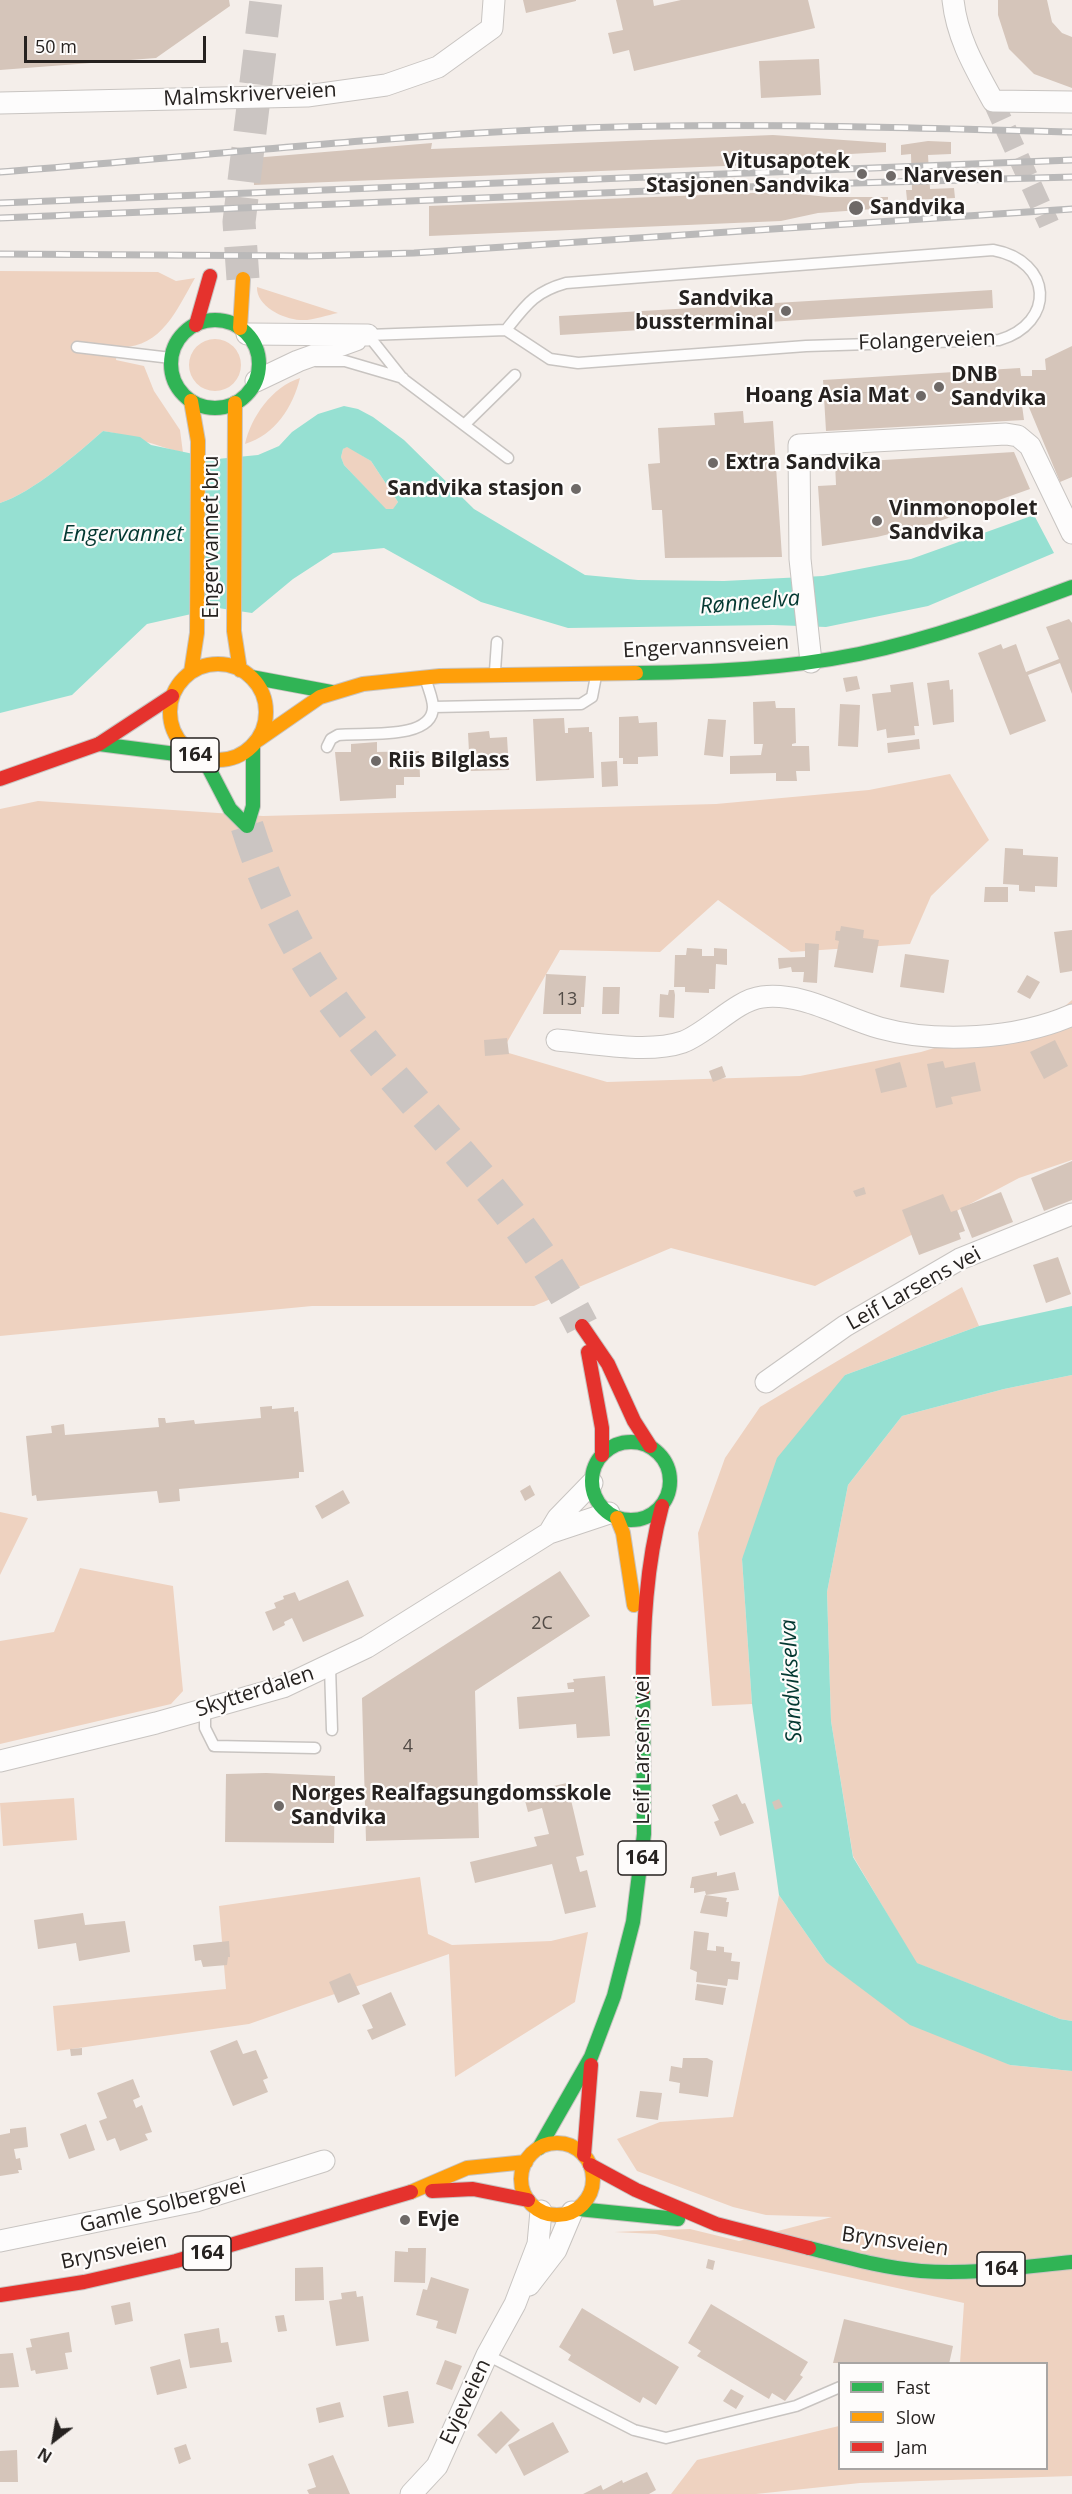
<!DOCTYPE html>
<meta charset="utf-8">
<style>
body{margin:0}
#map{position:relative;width:1072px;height:2494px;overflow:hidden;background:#f4eeea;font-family:"Open Sans",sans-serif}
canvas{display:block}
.legend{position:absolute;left:838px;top:2362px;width:210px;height:108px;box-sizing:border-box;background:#fefcfb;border:2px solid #a8a5a3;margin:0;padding:8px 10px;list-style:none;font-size:18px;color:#262220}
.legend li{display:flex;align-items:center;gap:12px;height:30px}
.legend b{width:30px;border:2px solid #a8a5a3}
.north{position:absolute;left:24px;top:2410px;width:60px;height:60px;-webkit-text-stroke:4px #fefcfb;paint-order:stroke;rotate:211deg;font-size:16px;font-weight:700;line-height:24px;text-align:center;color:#262220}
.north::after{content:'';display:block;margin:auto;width:21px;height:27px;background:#262220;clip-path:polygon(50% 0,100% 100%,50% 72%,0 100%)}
.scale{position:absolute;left:24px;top:36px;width:182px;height:27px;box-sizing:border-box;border:3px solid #262220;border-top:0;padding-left:8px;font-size:18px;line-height:21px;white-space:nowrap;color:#262220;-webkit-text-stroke:4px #fefcfb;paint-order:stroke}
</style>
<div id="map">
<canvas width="1072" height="2494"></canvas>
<ul class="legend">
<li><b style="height:8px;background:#30b455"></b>Fast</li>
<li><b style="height:8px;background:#ff9f0a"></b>Slow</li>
<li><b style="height:8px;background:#e5322d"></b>Jam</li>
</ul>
<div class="north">N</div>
<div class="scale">50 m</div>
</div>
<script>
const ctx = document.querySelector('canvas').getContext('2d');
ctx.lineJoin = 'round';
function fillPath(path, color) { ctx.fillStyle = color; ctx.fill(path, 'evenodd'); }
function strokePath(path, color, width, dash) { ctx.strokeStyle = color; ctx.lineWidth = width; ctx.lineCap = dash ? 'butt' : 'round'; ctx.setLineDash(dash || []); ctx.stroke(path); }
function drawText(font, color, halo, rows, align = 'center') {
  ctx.font = font + ' "Open Sans",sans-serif'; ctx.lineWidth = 4.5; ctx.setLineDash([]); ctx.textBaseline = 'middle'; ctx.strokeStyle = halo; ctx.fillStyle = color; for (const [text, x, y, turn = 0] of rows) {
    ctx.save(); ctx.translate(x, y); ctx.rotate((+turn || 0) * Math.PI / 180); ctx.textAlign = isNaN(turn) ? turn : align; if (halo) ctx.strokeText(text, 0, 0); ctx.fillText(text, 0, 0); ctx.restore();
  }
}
fillPath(new Path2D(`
 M0,271L158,272L176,281L195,278C176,311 161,349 118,347L116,360L144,366L154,391L180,430L183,453C155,445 132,436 103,431C78,453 32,493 0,503Z
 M257,287L338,313C327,315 312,321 300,320C283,319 256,306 257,287Z
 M189 365a26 26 0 1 1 52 0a26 26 0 1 1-52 0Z
 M300,378C293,407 275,435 245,444C251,417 272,387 300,378Z
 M347,446L371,461L398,502L393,510H386L344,465L341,457L343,449Z
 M950,774L989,840L931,896L910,944L791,952L718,900L660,952L560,950L502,1051L607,1082L800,1076L921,1052L1059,1011L1072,1000V1160L1019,1178L815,1286L671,1248L534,1306H312L0,1336V809L38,801L263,816L716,804L869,790Z
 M962,1287L979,1326L845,1375L742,1559L752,1704L712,1706L698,1533L725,1458L760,1407Z
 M1072,1375V2021L1060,2019L916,1963L853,1856L831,1721L827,1592L848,1485L902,1416L1004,1389Z
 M0,1512L28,1518L0,1575Z
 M80,1568L173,1586L183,1691L171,1704L0,1744V1641L54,1632Z
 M74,1798L77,1840L3,1846L0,1803Z
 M420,1877L428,1934L452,1945L551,1941L588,1932L575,2002L455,2077L449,1954L249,2024L57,2051L53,2006L226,1989L219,1906Z
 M779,1895L826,1962L1010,2065L1072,2071V2476L860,2483L756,2494H671L697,2460L839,2426L840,2468H1046V2364L960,2363L964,2303L656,2234L614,2232L690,2229L739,2241L832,2217L766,2215L733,2207L637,2171L617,2139L660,2122L733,2117Z`), '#eed2c0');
fillPath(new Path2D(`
 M344,406L358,409L373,417L404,440L474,509L585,575L638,580L724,581L823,576L911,559L1034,515L1054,553L928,606L826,627L773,625L568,628L481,602L384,548L333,553L293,579L252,613L218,608L147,624L72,695L0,713V503C32,493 78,453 103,431L140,437L151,445L217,459L258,455L279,446L292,432L318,414ZM347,447L371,461L398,502L393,509H386L344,465L341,457L343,449Z
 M1072,1306V1375L1004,1389L902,1416L848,1485L827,1592L831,1721L853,1857L917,1963L1060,2019L1072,2021V2071L1010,2065L910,2025L826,1962L779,1895L752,1704L742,1559L777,1458L845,1375L979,1326Z`), '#96e0d2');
fillPath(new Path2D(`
 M0,0H229L230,6L156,58L0,70Z
 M523,0H576V1L526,13Z
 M616,0H653L654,6L681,0H808L815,28L634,71L629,50L613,54L608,33L623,30Z
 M998,0H1047L1052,22L1062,33L1072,37V88L1034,74L1009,49L998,15Z
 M819,59L821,95L761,98L759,61Z
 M773,135L886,143V152L832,155L829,153L774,164L254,185L253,158L432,143L431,149Z
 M928,141L951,142V154L928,155L930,189L954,188L955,198L907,200L906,190H912L911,154L901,155V145Z
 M778,192L829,197H888V208L818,213L781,221L429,236V206Z
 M992,290L993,308L560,335L559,316Z
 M1072,346V477L1060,482L1028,405H1022L1024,420L826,431L823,380L1020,368L1021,376H1032V370H1046L1045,359Z
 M743,411L744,423L773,421L782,557L665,558L662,510H652L648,464L660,463L658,428L715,425L714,413Z
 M1014,452L1030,489L934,523L877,537L822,546L818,486L836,485L835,463Z
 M1069,619L1072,623V694L1060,663L1028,675L1046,721L1010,735L978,653L1001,644L1003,649L1016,644L1026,672L1059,659L1046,627Z
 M857,676L860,689L846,692L843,678Z
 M949,680L950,690L953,689L954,722L933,725L927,683Z
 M913,682L919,726H914L915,735L887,738L886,729L877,731L872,694L891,692L890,685Z
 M775,701L776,708H795L796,743L792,744V746H809L810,771H796L797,781H776V773L730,774V756L761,755L763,744H754L753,702Z
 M840,704L860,705L858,747L838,746Z
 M638,716L639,723L657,722L658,756L638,757V764H623V758H619V717Z
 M564,718L565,733H568V728L589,727V732H592L594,778L536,781L533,719Z
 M708,719L726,720L723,757L704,755Z
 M489,731L490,738L507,737L509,770L470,771L468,733Z
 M919,739L920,749L888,753L887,743Z
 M377,742V752L419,751L420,777H404V785H396V798L340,801L335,752H351V744Z
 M617,761L618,786L602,787L601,762Z
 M1005,848L1023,849V855L1058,857L1057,887L1035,886V892L1019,891V885L1003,884Z
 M985,887H1008V902H984Z
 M841,926L864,930L863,938L879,940L873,973L834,967L839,941L835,940L836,931H840Z
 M1072,930V971L1060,973L1054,932Z
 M805,943L819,944L817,983L803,982L804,972H792L791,967L779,969L778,958L805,957Z
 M687,948L702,949V956H714V948L727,949V965L716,964L715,989H709V993L685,992V987H674L675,955H686Z
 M905,954L949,960L944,993L900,987Z
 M546,974L586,976L584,1007H581V1014H543Z
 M1027,975L1040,982L1030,999L1017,992Z
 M603,987H620L619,1014H602Z
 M669,990H674L675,995L674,1018L659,1017L660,994L668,995Z
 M507,1038L509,1054L485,1056L484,1040Z
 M1055,1040L1068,1066L1044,1079L1030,1052Z
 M943,1061L945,1068L975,1062L981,1091L951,1097L953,1104L936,1108L927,1064Z
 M900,1062L907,1087L881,1093L875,1069Z
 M722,1066L726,1077L713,1082L709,1071Z
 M1072,1161V1200L1044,1211L1031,1178Z
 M864,1187L866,1194L856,1197L853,1191Z
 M1001,1192L1013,1222L972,1238L960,1208Z
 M943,1194L951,1212L957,1210L965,1231L959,1233L961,1239L919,1255L902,1210Z
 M1058,1257L1071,1294L1046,1303L1033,1265Z
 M272,1406V1409L294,1407V1412L298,1411L304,1472H299V1478L179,1489L180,1501L159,1503L157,1491L37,1501L36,1495L32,1496L26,1436L52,1433L51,1426L64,1424L65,1435L159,1427L158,1418H165L166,1423L194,1420L195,1424L261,1418L260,1407Z
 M530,1485L535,1495L525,1501L520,1491Z
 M343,1490L350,1503L322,1519L315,1506Z
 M560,1571L590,1616L475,1691L479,1838L366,1841L362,1698Z
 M348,1580L364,1616L303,1642L292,1618L284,1622L285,1625L273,1631L265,1612L276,1608L274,1603L284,1599L283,1596L295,1592L299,1601Z
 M605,1676L610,1736L577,1738L576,1724L519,1729L517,1697L574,1692V1689H568L567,1683L574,1682L573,1679Z
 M266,1773L335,1776L334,1843L225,1842L226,1774Z
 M567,1783L584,1855L576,1857L580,1872L587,1870L596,1907L565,1914L552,1864L475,1883L470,1862L537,1846L534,1837L549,1834L542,1808L528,1812L523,1793Z
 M737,1794L742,1804L745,1803L754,1823L720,1836L714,1822L719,1820L712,1805Z
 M779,1799L783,1807L775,1810L772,1802Z
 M717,1872V1876L735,1872L739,1890L706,1895L705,1891L694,1893V1888H690L692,1877Z
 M705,1895L727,1898L726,1902H729L727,1917L700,1913Z
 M83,1913L85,1925L125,1921L130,1952L79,1961L76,1943L38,1949L34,1920Z
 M694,1931L709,1933L707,1950L716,1951V1946L724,1947V1952L732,1953L731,1961L740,1962L738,1980L728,1979L727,1986L696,1982L697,1972L690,1969Z
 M229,1941L230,1957H228L227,1965L203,1967L201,1960L195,1961L193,1945Z
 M350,1973L360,1994L338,2003L329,1982Z
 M697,1984L726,1988L723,2005L695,2000Z
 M391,1992L406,2025L372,2040L367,2030L373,2028L362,2005Z
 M237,2040L243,2054L256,2050L268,2078L263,2080L268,2092L233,2106L210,2051Z
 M82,2048V2055L71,2056L70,2049Z
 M683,2058H707L713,2061L708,2097L679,2093L680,2083L669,2081L671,2066L682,2068Z
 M133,2079L140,2097L133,2100L136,2108L142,2105L152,2132L145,2134L148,2140L120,2151L115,2138L107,2141L99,2121L107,2118L97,2093Z
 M640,2091L662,2093L658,2120L636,2117Z
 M86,2124L95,2150L69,2159L60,2134Z
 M26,2127L28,2147L14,2149L16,2159L20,2158L22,2170H18L19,2173L0,2176V2135L10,2133V2129Z
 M408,2248H426L425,2283L394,2282L395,2251L408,2252Z
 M708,2259L715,2261L713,2270L706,2268Z
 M323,2267L324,2300L295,2301V2268Z
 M431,2277L469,2289L456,2334L436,2328L438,2321L416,2315L423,2289L427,2290Z
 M356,2291L357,2297L363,2296L369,2341L336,2346L329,2301L342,2299L341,2293Z
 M130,2302L133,2321L115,2325L111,2306Z
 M711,2304L808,2362L800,2375L803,2377L785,2401L772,2393L769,2399L697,2356L701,2351L688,2343Z
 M582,2308L679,2367L656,2405L643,2397L640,2403L568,2360L571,2355L559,2347Z
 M284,2315L287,2331L278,2332L275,2316Z
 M844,2319L953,2346L949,2364L833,2363Z
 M219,2328L221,2343L228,2342L232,2362L190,2368L184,2334Z
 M69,2332L72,2352L65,2353L68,2369L36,2374L35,2370L31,2371L26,2348L32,2347L30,2339Z
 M13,2353L19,2387L0,2388V2354Z
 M180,2359L187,2388L157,2395L150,2367Z
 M445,2360L462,2366L452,2390L436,2384Z
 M731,2389L744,2396L736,2409L723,2401Z
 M408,2391L414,2423L388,2427L383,2396Z
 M340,2402L344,2417L319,2423L316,2408Z
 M501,2411L520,2430L496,2454L477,2435Z
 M553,2422L569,2452L524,2476L508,2445Z
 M186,2444L191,2459L179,2464L174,2448Z
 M17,2450L18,2482H0V2451Z
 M333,2455L350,2494H309L307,2490L316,2487L308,2464Z
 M647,2472L656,2490L649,2494H583L601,2485L603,2490L622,2480L623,2483Z`), '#d5c5ba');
strokePath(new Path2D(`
 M993,101L1049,224`), '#cbc5c2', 21, [21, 10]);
strokePath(new Path2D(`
 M243,279L239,222L266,0
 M247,826C268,893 299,957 341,1012C422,1121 520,1203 582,1326`), '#cbc5c2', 33, [33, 16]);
const lane = new Path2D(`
 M368,335L506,330L550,359L578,363L806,346L999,340C1056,323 1053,261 993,250L566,283C534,292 526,305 506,330
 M368,335L403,379L508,458
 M77,347L171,358
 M316,361H345L403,378
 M464,425L515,375
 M495,671L497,642
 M433,707L581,704L592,697L596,676
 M327,747L331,739L338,735C362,732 433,741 433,707C433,699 428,688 426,680
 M330,1667L332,1730
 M205,1709V1728L214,1746L315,1748
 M487,2355L634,2430L666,2438L796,2406L840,2387`);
const street = new Path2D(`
 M953,0C957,38 975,68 993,101L1072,102
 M0,103L307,96L386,85L438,67L492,28L494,0
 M247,334L368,335
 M256,381L298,361L356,340
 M811,662L800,559L799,445L1006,434L1018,436L1030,446L1072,533
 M557,1040C594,1043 648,1054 683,1042C709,1032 736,1000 762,997C803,992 841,1017 880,1028C938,1044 1017,1039 1072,1015
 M766,1382L845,1326L960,1259L1072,1214
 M549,1533L558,1518L592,1483
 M0,1761L156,1723L283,1687L367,1647L549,1533L609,1513
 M0,2241L196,2201L324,2161
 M529,2285L556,2250L572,2212
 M411,2494L437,2466L487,2355L515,2304L538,2244L541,2211`);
const fast = new Path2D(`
 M171 364a44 44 0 1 1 88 0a44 44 0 1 1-88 0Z
 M636,673C711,672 785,669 859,654C932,639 1002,613 1072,587
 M251,677L331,692
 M99,744L199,757
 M204,759L230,809L247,826L253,806V745
 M592 1481a39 39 0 1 1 78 0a39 39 0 1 1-78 0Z
 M539,2148L591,2057L614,1996L633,1922L644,1834L643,1689
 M578,2209L678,2219
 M809,2248C845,2257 883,2268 921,2271C971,2275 1022,2267 1072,2262`);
const slow = new Path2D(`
 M240,328L243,279
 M191,401L198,441L197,633L191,672
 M235,403L234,631L240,670
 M170 712a48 48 0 1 1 96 0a48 48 0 1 1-96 0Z
 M258,740L320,697L363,684L440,676L636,673
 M617,1518L623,1533L634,1605
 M521 2179a36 36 0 1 1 72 0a36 36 0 1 1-72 0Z
 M411,2192L467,2168L526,2162`);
const jam = new Path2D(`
 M196,325L210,276
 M0,779L99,744L172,696
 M582,1326L608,1364L634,1421L650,1446
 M588,1352L602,1428V1455
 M643,1689C643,1628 646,1565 662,1506
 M584,2155L591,2065
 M590,2165L636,2190L716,2224L809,2248
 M432,2191L473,2189L528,2200
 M0,2295L84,2282L176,2261L411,2192`);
strokePath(lane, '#c8c4c1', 13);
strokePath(street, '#c8c4c1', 23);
strokePath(fast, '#c8c4c1', 16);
strokePath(slow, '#c8c4c1', 16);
strokePath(jam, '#c8c4c1', 16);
strokePath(lane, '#fdfcfc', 10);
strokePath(street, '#fdfcfc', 21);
strokePath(fast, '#30b455', 14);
strokePath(slow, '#ff9f0a', 14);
strokePath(jam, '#e5322d', 14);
const rail = new Path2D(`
 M0,172C193,157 387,135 581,128C745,122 908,128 1072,132
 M0,203L1072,160
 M0,218L818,184L1072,177
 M0,254L310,256L414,253L1072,209`);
strokePath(rail, '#bab9b9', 7);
strokePath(rail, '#fefcfb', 4.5, [14]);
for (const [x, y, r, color] of [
 [862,174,6,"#6e6967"],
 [891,176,6,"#6e6967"],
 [856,208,8,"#6e6967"],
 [786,311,6,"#6e6967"],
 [939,387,6,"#6e6967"],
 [921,396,6,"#6e6967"],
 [713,463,6,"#6e6967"],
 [576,489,6,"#6e6967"],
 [877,521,6,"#6e6967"],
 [376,761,6,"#6e6967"],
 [279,1806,6,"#6e6967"],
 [405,2220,6,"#6e6967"]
]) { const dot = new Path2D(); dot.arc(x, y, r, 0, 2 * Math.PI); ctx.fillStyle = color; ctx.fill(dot); strokePath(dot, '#fefcfb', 2); }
drawText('18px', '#524b46', null, [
 ["13",567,1000],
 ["2C",542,1624],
 ["4",408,1747]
]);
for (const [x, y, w] of [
 [195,755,48],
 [642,1858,48],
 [207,2253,48],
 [1001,2269,48]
]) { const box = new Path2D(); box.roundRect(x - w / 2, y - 17, w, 34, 4.5); ctx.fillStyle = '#fefcfb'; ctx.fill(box); strokePath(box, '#262220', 1.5); }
drawText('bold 20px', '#262220', null, [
 ["164",195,755],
 ["164",642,1858],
 ["164",207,2253],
 ["164",1001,2269]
]);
drawText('21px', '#262220', '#fefcfb', [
 ["Malmskriverveien",250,95,-3],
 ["Folangerveien",927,341,-2],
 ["Engervannet bru",212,537,-90],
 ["Engervannsveien",706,647,-3],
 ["Leif Larsens vei",914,1289,-29],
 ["Skytterdalen",255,1692,-18],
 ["Leif Larsens vei",643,1750,-90],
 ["Gamle Solbergvei",163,2206,-14],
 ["Brynsveien",895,2242,8],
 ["Brynsveien",114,2252,-12],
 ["Evjeveien",466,2402,-65]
]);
drawText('bold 21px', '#262220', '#fefcfb', [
 ["Vitusapotek",850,162,"right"],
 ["Stasjonen Sandvika",850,186,"right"],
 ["Narvesen",903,176],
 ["Sandvika",870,208],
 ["Sandvika",774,299,"right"],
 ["bussterminal",774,323,"right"],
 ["DNB",951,375],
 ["Sandvika",951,399],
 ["Hoang Asia Mat",909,396,"right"],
 ["Extra Sandvika",725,463],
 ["Sandvika stasjon",564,489,"right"],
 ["Vinmonopolet",889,509],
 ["Sandvika",889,533],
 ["Riis Bilglass",388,761],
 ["Norges Realfagsungdomsskole",291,1794],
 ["Sandvika",291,1818],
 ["Evje",417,2220]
], 'left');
drawText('italic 22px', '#033831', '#fefcfb', [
 ["Engervannet",123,535],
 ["Rønneelva",750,603,-5],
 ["Sandvikselva",792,1681,-93]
]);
</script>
